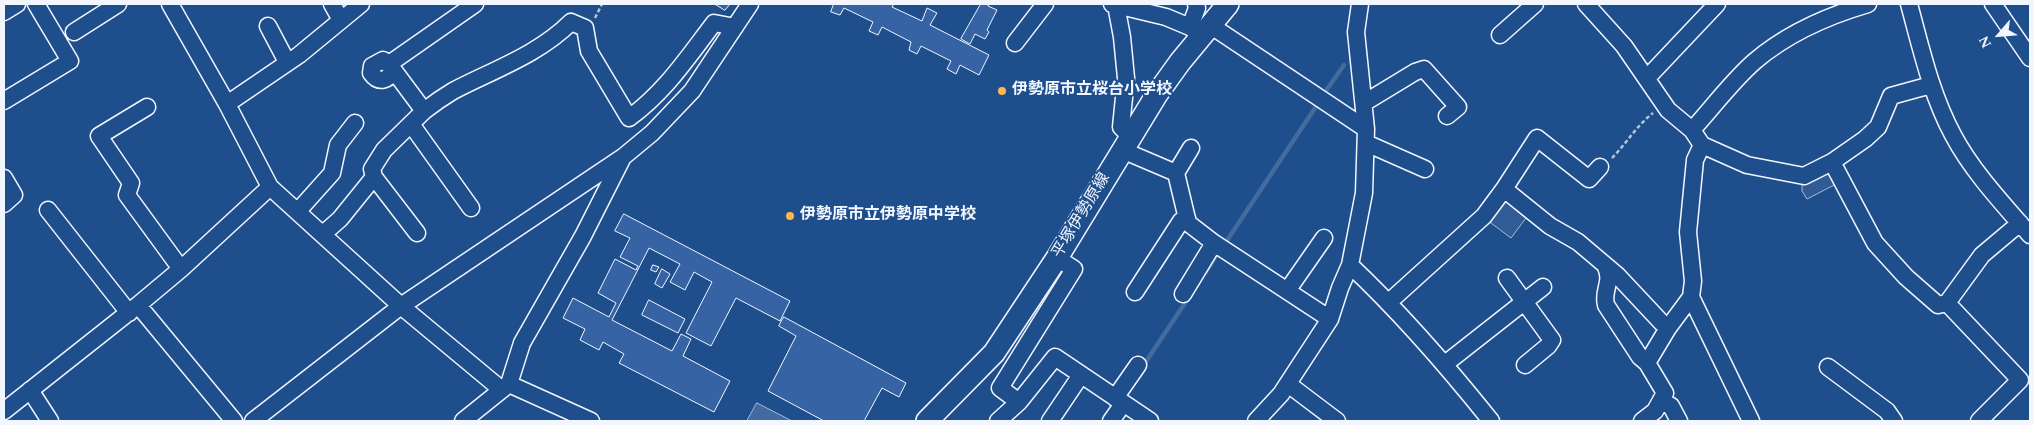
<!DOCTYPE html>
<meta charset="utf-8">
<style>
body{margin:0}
#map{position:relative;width:2034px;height:425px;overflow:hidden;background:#1f4e8c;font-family:Spectral,serif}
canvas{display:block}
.frame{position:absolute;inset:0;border:5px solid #f2f6ff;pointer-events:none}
.north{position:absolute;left:1974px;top:10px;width:50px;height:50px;-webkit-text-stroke:4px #1f4e8c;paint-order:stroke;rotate:243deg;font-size:14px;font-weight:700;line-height:20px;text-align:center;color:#f2f6ff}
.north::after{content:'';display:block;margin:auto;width:18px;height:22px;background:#f2f6ff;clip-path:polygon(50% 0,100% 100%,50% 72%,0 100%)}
</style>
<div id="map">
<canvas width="2034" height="425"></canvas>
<div class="frame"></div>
<div class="north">N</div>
</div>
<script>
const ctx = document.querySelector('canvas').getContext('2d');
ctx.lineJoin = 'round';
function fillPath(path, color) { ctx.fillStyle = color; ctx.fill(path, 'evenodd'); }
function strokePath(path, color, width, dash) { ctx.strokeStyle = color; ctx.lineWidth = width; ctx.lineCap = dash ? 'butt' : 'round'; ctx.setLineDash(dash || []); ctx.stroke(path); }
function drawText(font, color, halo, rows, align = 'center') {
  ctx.font = font + ' Spectral,"Noto Sans JP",serif'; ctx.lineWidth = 4; ctx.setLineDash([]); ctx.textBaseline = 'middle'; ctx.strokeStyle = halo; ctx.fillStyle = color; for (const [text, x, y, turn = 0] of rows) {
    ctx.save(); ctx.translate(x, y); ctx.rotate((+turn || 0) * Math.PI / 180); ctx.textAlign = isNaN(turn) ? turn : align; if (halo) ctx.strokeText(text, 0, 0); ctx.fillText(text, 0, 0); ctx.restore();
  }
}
const built = new Path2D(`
 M1832,171L1838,183L1807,199L1802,191V183Z
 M1504,197L1529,214L1511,238L1487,220Z`);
fillPath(built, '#305b95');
strokePath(built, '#a8bbd7', 1);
const water = new Path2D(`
 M757,403L792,421H747Z`);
fillPath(water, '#446ba0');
strokePath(water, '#a8bbd7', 1);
strokePath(new Path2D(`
 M1323,95L1344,65
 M1224,245L1319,102
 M1206,272L1219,251
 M1143,366L1189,297`), '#446ba0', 4.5);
const building = new Path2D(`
 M715,4H730L725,10Z
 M834,4H894L892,7L922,21L927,8L937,13L930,25L989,55L979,75L960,65L956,74L947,69L951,61L921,46L917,54L909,50L911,42L882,27L878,35L869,31L873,22L844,8L840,15L831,12Z
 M981,4H989L988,6L997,10L987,30L989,32L985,39L975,34L970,44L961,39Z
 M624,214L790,301L780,321L736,298L711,346L686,333L712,282L694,272L685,290L670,282L680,264L649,248L612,320L672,351L681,334L691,339L683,356L730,381L714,412L619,363L624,354L603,342L599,350L580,340L585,329L563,318L573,298L609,317L616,303L598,293L615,259L636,270L638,266L620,257L630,238L615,231Z
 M653,265L659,267L656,272L651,270Z
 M662,269L670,274L662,288L655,284Z
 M649,300L685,319L678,333L642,315Z
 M784,317L906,383L899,397L882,388L864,421H824L768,391L796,336L779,326Z`);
fillPath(building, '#3563a3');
strokePath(building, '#f2f6ff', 1);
const minor = new Path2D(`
 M170,4L227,104L270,187L401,306L502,390
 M332,4L341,20
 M1112,4L1166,17L1190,27
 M1196,4L1197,8L1190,27L1199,34
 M1586,4L1624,46L1668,110L1692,130L1702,145L1747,165L1804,176L1832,162L1865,139L1878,127L1891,96L1931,85
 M1909,4C1921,48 1931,94 1953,135C1972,171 2003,204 2030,235
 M1993,4L2030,58
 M1116,5L1122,37L1126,78L1121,127L1130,136
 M4,12L17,4
 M1210,25L1366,129
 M268,26L287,62
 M74,32L118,4
 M1500,35L1535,4
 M1015,43L1045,4
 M389,64L475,4
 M1647,78L1717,4
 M4,101L70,61L36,4
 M1364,103L1415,72L1424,69L1458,107L1447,116
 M227,104L299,55L361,4
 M147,107L99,136L131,183L127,195L181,269
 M424,111C433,104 443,97 453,91C493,70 538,55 571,22L585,28L589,51L629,118C665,92 688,57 714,23L735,27
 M411,124L471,208
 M1692,130C1713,107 1732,81 1755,61C1788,33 1827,16 1868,4
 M1366,143L1425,169
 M1122,150L1176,173L1188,223L1214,243L1330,319
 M1832,162L1875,243L1906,277L1938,305L1947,303L1982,255L2020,223
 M1176,173L1191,148
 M374,177L417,233
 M4,178L14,195L4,204
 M1504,189L1537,138L1589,179L1600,167
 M48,210L129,313
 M298,211L332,173L338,145L355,123
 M323,234L340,219L374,177L372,169L384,150L424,111L389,64L383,60L372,66L371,73C378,83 388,82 392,70L389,64
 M1350,265C1401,313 1447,366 1491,421
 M1606,267C1613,283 1602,290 1606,305L1640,357L1647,363
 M1507,278L1552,340L1548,346L1525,365
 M1287,291L1324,238
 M1135,292L1181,221L1187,218
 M1183,294L1214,243
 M1691,297L1751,421
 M1389,302L1484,216L1504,189L1550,226L1578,242L1617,275L1662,323
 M1947,303L2020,380L1979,421
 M138,305L234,421
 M1445,364L1543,287
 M1828,367L1887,411L1894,421
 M509,384L591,421
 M1288,384L1337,421
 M30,390L50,421
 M1115,398L1138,365
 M1661,400L1671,406L1679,421
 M1019,402L1000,388L1074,269L1057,258
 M4,411L138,305L181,269L270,187
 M253,421L401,306L623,157L652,133L692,91L750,4
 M463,421L509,384L522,343L583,236L623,157
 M998,421L1019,402L1055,357L1150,421
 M1050,421L1081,375
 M1111,421L1123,404
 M1256,421L1281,394L1330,319L1340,288L1350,265L1364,193L1366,129L1356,32L1360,4
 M1642,421L1655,411L1665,393L1647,363L1668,328L1691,297L1693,281L1688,232L1695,160L1702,145`);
const major = new Path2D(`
 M927,421L994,353L1057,258L1157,94L1180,62L1228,4`);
strokePath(minor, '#f2f6ff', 19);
strokePath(major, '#f2f6ff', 24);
strokePath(new Path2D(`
 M595,18L602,4
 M1612,158C1626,144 1637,125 1653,113`), '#b3c4dc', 2.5, [4, 2.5]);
strokePath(minor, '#1f4e8c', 16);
strokePath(major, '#1f4e8c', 21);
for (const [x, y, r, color] of [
 [1002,91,5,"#ffb74d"],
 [790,216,5,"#ffb74d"]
]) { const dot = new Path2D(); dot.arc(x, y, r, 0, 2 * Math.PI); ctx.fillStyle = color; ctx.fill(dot); strokePath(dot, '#1f4e8c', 2); }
drawText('bold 16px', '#f2f6ff', '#1f4e8c', [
 ["伊勢原市立桜台小学校",1012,91],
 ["伊勢原市立伊勢原中学校",800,216]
], 'left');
drawText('16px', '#f2f6ff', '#1f4e8c', [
 ["平塚伊勢原線",1082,216,-59]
]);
</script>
